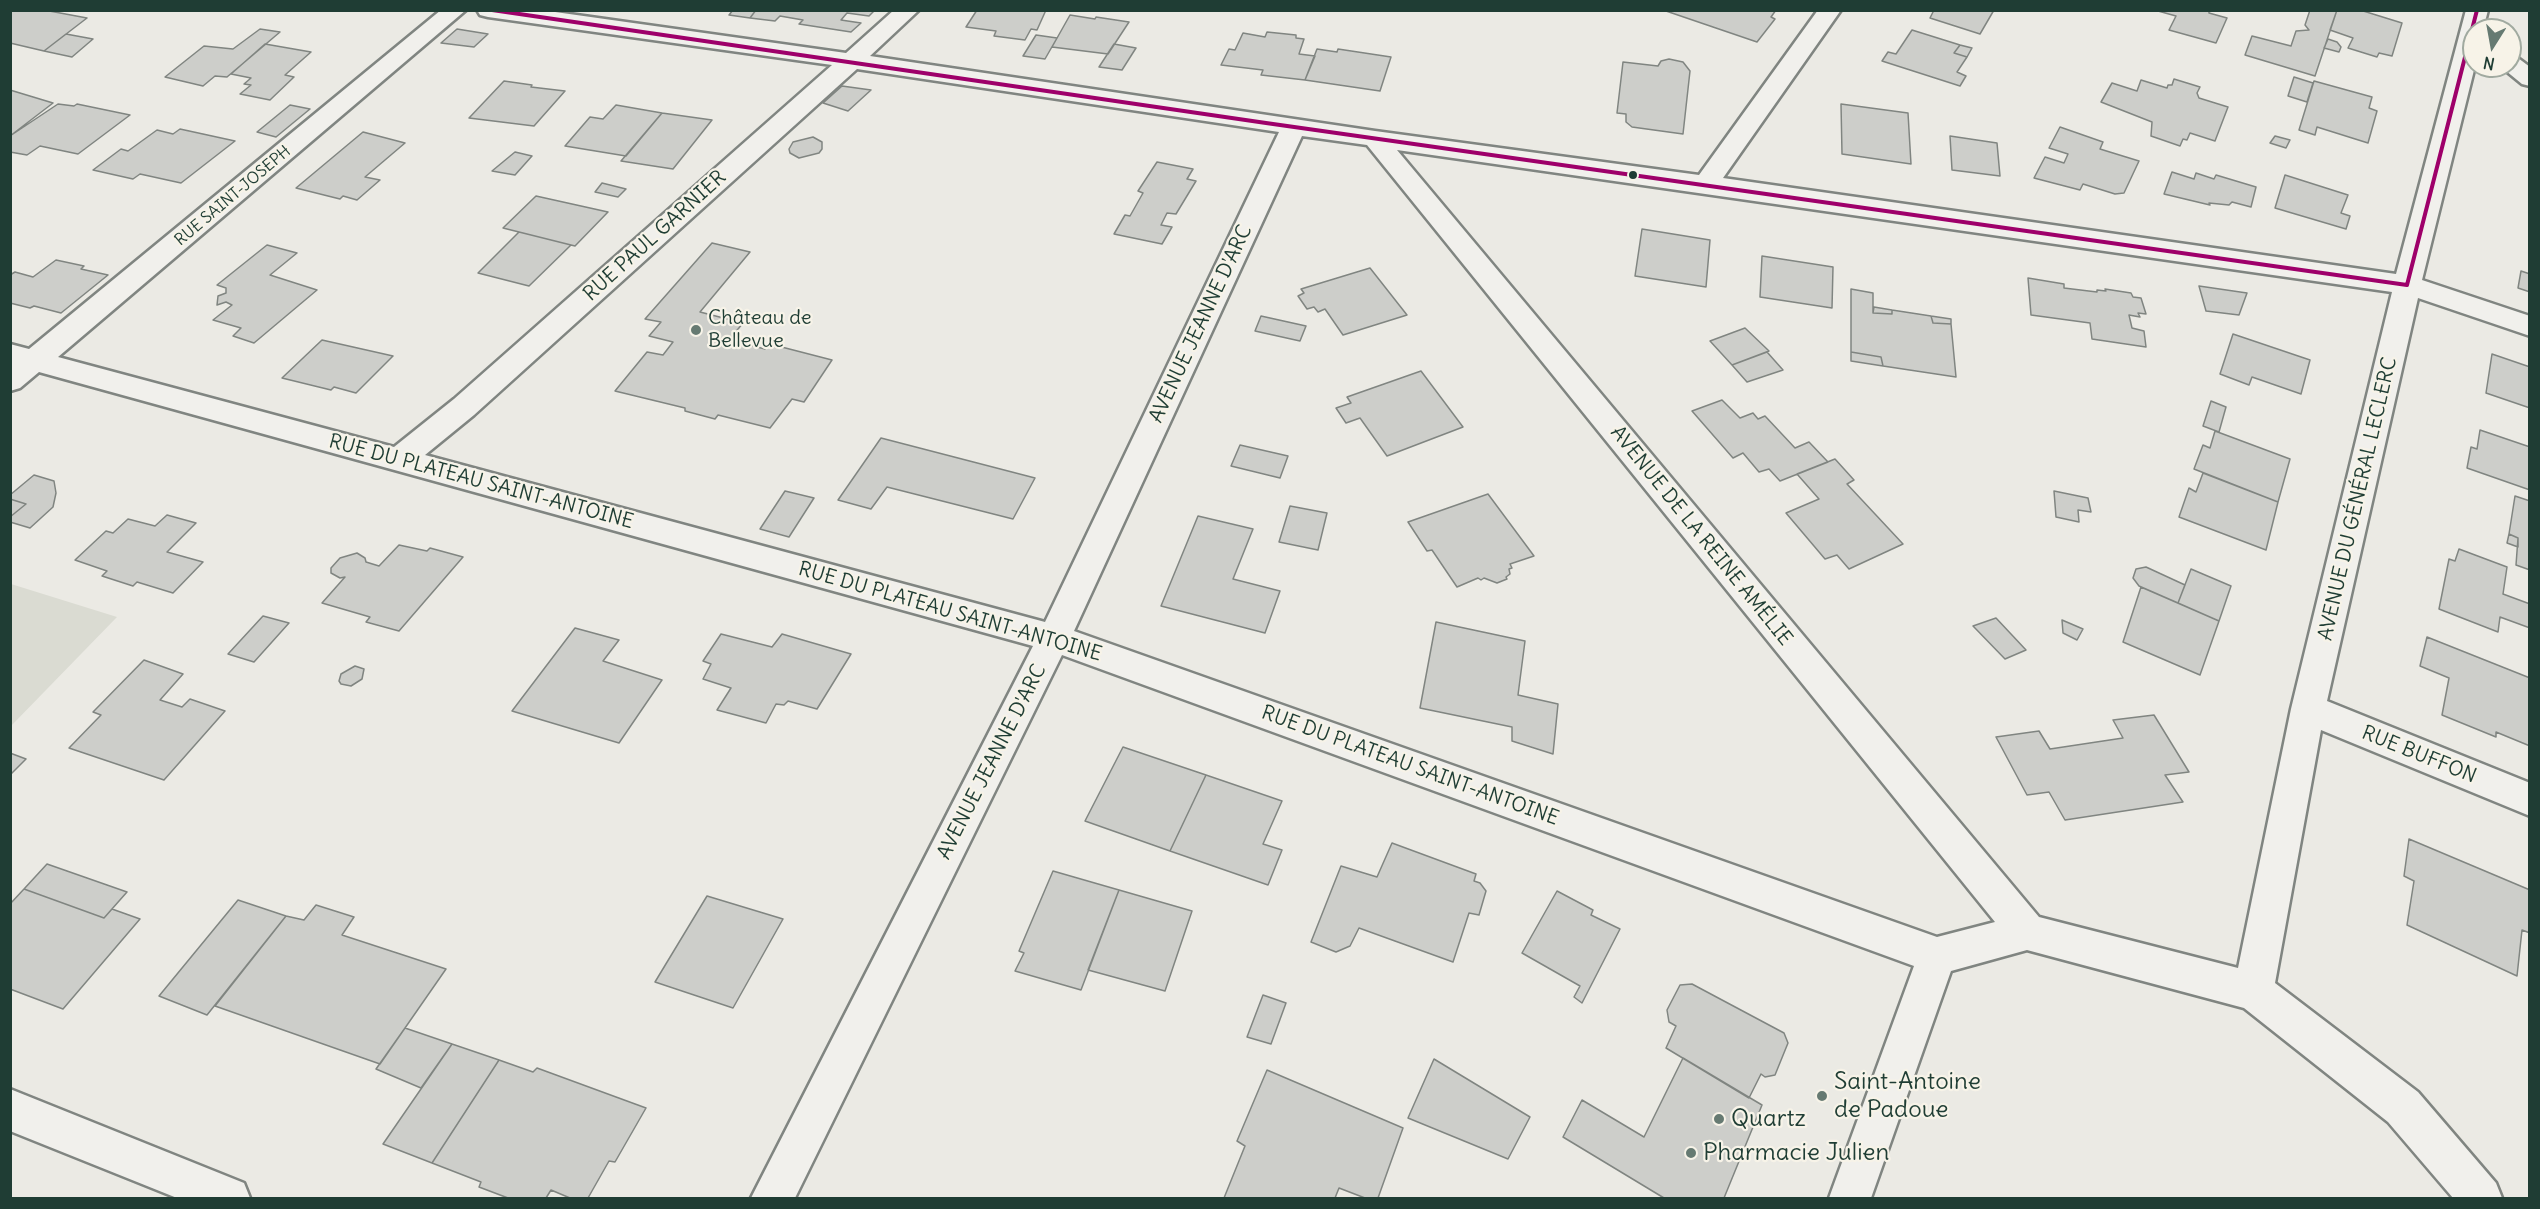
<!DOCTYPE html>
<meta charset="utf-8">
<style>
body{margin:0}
#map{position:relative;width:2540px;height:1209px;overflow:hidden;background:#ebeae4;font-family:Delius,sans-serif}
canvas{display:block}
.frame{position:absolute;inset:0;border:12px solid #1f3d34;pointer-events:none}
.north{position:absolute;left:2462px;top:18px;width:60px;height:60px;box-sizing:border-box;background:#f7f3e8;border:2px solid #a1aaa0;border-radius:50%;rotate:191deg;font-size:16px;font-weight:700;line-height:24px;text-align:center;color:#1f3d34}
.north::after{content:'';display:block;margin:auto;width:21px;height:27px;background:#667a72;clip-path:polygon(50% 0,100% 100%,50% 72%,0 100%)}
</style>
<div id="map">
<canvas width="2540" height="1209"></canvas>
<div class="frame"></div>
<div class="north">N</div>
</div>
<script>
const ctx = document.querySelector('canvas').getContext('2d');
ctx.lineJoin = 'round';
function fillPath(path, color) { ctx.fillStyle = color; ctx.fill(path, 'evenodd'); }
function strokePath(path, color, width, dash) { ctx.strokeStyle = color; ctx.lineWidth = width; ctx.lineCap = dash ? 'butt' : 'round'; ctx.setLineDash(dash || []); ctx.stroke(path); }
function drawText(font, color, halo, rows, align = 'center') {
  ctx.font = font + ' Delius,sans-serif'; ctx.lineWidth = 4.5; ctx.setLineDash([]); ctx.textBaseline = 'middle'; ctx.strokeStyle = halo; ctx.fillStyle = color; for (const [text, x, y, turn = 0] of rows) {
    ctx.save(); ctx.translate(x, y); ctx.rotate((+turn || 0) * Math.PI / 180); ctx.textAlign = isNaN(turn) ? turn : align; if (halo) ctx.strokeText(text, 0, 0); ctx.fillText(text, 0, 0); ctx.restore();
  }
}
fillPath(new Path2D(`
 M11,584L117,617L11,726L10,584Z`), '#dadbd2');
const building = new Path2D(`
 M10,10H44L87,18L44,51L10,43Z
 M733,10H756L750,18L729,15Z
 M756,10H875L869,16L847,13L841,20L861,23L851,32L799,24L803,20L780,16L775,21L750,18Z
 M977,10H1046L1037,30L1031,29L1025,40L994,36L996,31L966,27Z
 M1776,10L1771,17L1775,19L1757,42L1666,11Z
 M1934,10H1994L1980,34L1930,18Z
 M2209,10V13L2227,18L2216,43L2169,30L2176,16L2158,11Z
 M2310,10H2337L2315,76L2245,55L2252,36L2291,46L2296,31L2309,30L2305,25Z
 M2360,10L2402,23L2392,56L2379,53L2377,57L2348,48L2353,38L2330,30L2337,10Z
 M1070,15L1095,19L1096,17L1129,22L1108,54L1052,47Z
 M260,29L280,32L227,77L215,76L203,86L165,77L204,46L233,49Z
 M457,29L488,34L474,47L441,43Z
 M1912,30L1960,45L1954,53L1967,57L1957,72L1966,76L1960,86L1882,61L1888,52L1896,54Z
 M1267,32L1296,35V38L1304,39L1299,54L1315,56L1305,80L1261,75L1263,70L1221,65L1229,49L1235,50L1243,33L1265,37Z
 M66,34L93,39L72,57L44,51Z
 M1036,35L1057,38L1045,59L1023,56Z
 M2328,39L2337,42L2341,47L2339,52L2324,48Z
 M265,44L311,52L285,75L294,77L270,100L240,94L251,85L244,84L251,78L231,74Z
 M1114,44L1136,48L1122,70L1099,67Z
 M1960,45L1972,48L1967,57L1954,53Z
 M1317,49L1337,52L1338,49L1391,57L1380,91L1305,80Z
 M1669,59L1683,62L1690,71L1683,134L1632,127L1626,122V114L1617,113L1623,62L1658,66L1661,61Z
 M2294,77L2313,83L2307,102L2288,96Z
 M2174,79L2200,87L2197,93L2199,98L2228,107L2215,141L2190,133L2187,140L2183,139L2180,146L2151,136L2152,122L2101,102L2112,83L2137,91L2141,80L2167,88L2168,85H2172Z
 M504,81L532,85L531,87L565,91L534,126L469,118Z
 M2314,81L2372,97L2369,108L2377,111L2368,143L2317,127L2315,135L2299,130Z
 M842,86L871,90L848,111L823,103Z
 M10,90L53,103L10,136Z
 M58,104L74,106L77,104L130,115L78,154L40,146L27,155L10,152V136Z
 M1841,104L1908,113L1911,164L1842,154Z
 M290,105L310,109L276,137L257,132Z
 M616,105L662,113L626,156L565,146L590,117L603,119Z
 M662,113L712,120L673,169L621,161Z
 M2060,127L2103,142L2100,149L2139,161L2124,193L2115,194L2083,184L2080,190L2034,178L2045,157L2064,163L2068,154L2049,148Z
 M180,129L235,141L181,183L140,174L133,179L93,170L121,149L128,151L157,130L173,134Z
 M363,132L405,143L365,177L380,180L357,200L343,196L340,199L296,188Z
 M1950,136L1997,143L2000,176L1952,170Z
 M2275,136L2290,140L2286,148L2270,143Z
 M813,137L822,142V149L819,153L799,158L790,153L789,149L793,142Z
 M515,152L532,156L515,175L492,171Z
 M1157,162L1193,169L1187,179L1196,181L1176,214L1167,213L1161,225L1172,227L1162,244L1114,234L1125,215L1130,216L1143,193L1138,191Z
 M2172,172L2194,179L2196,173L2214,179L2216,175L2256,187L2251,207L2232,202L2229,205L2209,203L2210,205L2164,194Z
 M2285,175L2348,195L2341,213L2350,216L2346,229L2275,208Z
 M602,183L626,189L618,197L595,192Z
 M536,196L608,212L575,246L503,228Z
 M1642,229L1710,240L1706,287L1635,276Z
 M519,232L571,245L529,286L478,273Z
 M712,243L750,252L700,312L743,323L729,340L765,349L770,344L832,360L804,402L792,399L770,428L718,415L715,419L685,411V408L615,391L647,352L663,355L673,342L649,336L661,322L645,319Z
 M267,245L297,253L270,275L317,290L254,343L233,336L241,328L213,320L232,305L226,302L217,305L218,296L226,293V288L217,285Z
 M1762,256L1833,267L1832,308L1760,297Z
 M56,260L84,266L81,269L108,275L61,313L34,306L30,308L10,303V275L15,272L33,277Z
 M1370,268L1407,315L1343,335L1325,309L1318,312L1314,307L1307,309L1298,296L1304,293L1301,289Z
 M2521,271L2530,274V292L2518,288Z
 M2028,278L2064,284V288L2097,292V290L2106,291L2105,289L2131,293L2133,297L2141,298L2146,314L2138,313L2140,317L2129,315L2132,328L2144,331L2146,347L2092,339L2090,323L2031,315Z
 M2199,286L2247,293L2239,315L2206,311Z
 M1851,289L1873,293V313L1892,314V310L1931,316L1933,323L1951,324L1956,377L1883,366L1881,357L1851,352Z
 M1874,307L1892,310V314L1873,313Z
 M1261,316L1306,326L1300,341L1255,331Z
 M1931,316L1951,319V324L1933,323Z
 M1745,328L1769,351L1732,365L1710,341Z
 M2233,334L2310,360L2301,394L2252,377L2249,385L2220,374Z
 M322,340L393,356L356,393L334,387L331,390L282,378Z
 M1767,352L1783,370L1747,382L1732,365Z
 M1851,352L1881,357L1883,366L1851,361Z
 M2492,354L2530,367V408L2486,393Z
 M1421,371L1463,427L1387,456L1360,418L1346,423L1336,408L1351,403L1347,397Z
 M1722,400L1740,418L1753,413L1758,419L1765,416L1795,448L1809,442L1828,462L1780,481L1769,469L1759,472L1743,453L1733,458L1692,411Z
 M2211,401L2226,407L2219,432L2203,426Z
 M2480,430L2530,447V490L2467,468L2471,447L2477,449Z
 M2215,431L2290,459L2278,502L2194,469L2203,445L2210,448Z
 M881,438L1035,478L1013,519L887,487L871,509L838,500Z
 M1240,445L1288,456L1280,478L1231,466Z
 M1835,459L1854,480L1847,484L1903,544L1849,569L1837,555L1825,559L1786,513L1819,499L1797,474Z
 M2203,473L2278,502L2266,550L2179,517L2189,488L2196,492Z
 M34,475L54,481L56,493L53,507L30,528L10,522V517L26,504L10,499V495Z
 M785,491L814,498L789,537L760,529Z
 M2054,491L2088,498L2091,512L2078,510L2079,522L2056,517Z
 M1488,494L1534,556L1510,564L1512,568L1509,569L1510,574L1506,577L1507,579L1497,583L1484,578L1481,580L1478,578L1457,587L1432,550L1427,551L1408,522Z
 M2515,496L2530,501V570L2516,565L2518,538L2509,534Z
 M10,499L26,504L10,517Z
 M1290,506L1327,513L1318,550L1279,542Z
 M167,515L196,523L167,552L203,562L173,593L137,582L133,586L102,576L107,571L75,560L106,531L113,533L128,519L155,526Z
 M1198,516L1253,529L1233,579L1280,591L1265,633L1161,606Z
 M2509,534L2518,538V547L2507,543Z
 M399,545L427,551L430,548L463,557L399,631L366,622L370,617L322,603L345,577L340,578L331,573V568L340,558L357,553L365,558L366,562L379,566Z
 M2459,549L2507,567L2503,594L2530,604V628L2500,617L2498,632L2439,609L2449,559L2455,561Z
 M2146,567L2185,585L2178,603L2139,586L2133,578L2136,569Z
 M2191,569L2231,586L2219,621L2178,603Z
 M2141,587L2219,621L2200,675L2123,642Z
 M263,616L289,623L254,662L228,654Z
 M1996,618L2026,650L2005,659L1973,626Z
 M2062,620L2083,629L2077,640L2063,633Z
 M1436,622L1525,641L1518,695L1558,704L1553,754L1512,741V727L1420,708Z
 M575,628L619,640L603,661L662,680L619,743L512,711Z
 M721,634L772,647L782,634L851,654L817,709L788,701L784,705L776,704L766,723L717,710L731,688L703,679L711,664L703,661Z
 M2427,637L2530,678V746L2496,732V737L2442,715L2449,678L2420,666Z
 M144,660L183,674L160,700L182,707L190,699L225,711L164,780L69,748L101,715L93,712Z
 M355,666L364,669L362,679L351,686L341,684L339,681L341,674Z
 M2154,715L2189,772L2165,775L2183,802L2065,820L2049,792L2027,795L1996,737L2039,731L2050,749L2123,738L2113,720Z
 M1123,747L1206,775L1170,851L1085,821Z
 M10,753L26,759L10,775Z
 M1206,775L1282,801L1263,844L1282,850L1268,885L1170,851Z
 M2409,839L2530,890V933L2522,930L2517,976L2407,925L2414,881L2404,876Z
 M1392,843L1476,874L1474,881L1480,883L1486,891L1479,915L1469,913L1453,962L1359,928L1350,946L1336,952L1311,942L1341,866L1377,877Z
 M47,864L127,892L104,918L24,889Z
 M1053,871L1119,890L1081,990L1015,971L1024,953L1019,951Z
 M24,889L104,918L112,909L140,919L63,1009L10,989V904Z
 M1119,890L1192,911L1165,991L1088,970Z
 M1557,891L1593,910L1591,915L1620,929L1582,1003L1574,997L1580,986L1522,953Z
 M707,896L783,919L733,1008L655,982Z
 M238,900L286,916L207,1015L159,996Z
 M316,905L354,917L342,935L446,969L380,1064L215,1006L286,916L304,920Z
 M1692,984L1784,1033L1788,1043L1775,1075L1765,1077L1761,1074L1749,1098L1666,1048L1676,1026L1669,1022L1667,1010L1680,985Z
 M1263,995L1286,1003L1271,1044L1247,1037Z
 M405,1028L452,1044L421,1088L376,1069Z
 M452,1044L499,1060L432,1163L383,1144Z
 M1683,1058L1762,1105L1724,1198H1664L1563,1137L1582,1100L1644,1137Z
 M1434,1059L1530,1117L1508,1159L1408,1118Z
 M499,1060L533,1072L537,1068L646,1108L615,1162L609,1161L588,1198H570L551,1190L546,1198H508L479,1187L481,1182L432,1163Z
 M1267,1070L1403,1128L1378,1198H1365L1339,1188L1335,1198H1224L1245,1146L1237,1141Z`);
fillPath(building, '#cdceca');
strokePath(building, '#808581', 1.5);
const minor = new Path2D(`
 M441,10H466L58,357L394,447L454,399L832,65L488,17L480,15L477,10H541L846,53L894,10H919L870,56L1375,131L1699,175L1818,10H1841L1723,178L2396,274L2466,10H2488L2483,30H2474L2475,66L2422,280L2530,316V336L2418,298L2327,701L2530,783V816L2321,730L2275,983L2418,1092L2496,1183L2502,1198H2453L2388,1122L2244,1008L2027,950L1951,971L1871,1198H1829L1914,966L1062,655L795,1198H751L1033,646L39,372L20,388L10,391V344L29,349ZM857,69L1279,132L1045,622L425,455L474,415ZM1302,136L1367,145L1995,922L1937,937L1074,631ZM1397,150L2392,292L2291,709L2238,968L2039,917Z
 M2510,56L2518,58L2530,67V86L2522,84L2500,66H2510Z
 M10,1089L244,1183L250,1198H177L10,1131Z`);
strokePath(minor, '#808581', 5);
fillPath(minor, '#f1f0ec');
strokePath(new Path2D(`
 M492,10L1266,123L2407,285
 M2407,285L2477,10`), '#9e006a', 4);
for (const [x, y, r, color] of [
 [1633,175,5,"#1f3d34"],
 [696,330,6,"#667a72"],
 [1822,1096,6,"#667a72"],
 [1719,1119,6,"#667a72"],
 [1691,1153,6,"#667a72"]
]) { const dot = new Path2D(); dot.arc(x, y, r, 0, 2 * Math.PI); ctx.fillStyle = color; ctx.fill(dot); strokePath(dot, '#f7f3e8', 2); }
drawText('16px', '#1f3d34', '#f7f3e8', [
 ["RUE SAINT-JOSEPH",233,196,-40]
]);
drawText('20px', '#1f3d34', '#f7f3e8', [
 ["RUE PAUL GARNIER",655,236,-42],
 ["AVENUE JEANNE D'ARC",1201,324,-65],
 ["RUE DU PLATEAU SAINT-ANTOINE",481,482,15],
 ["AVENUE DU GÉNÉRAL LECLERC",2358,499,-77],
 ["AVENUE DE LA REINE AMÉLIE",1701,536,51],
 ["RUE DU PLATEAU SAINT-ANTOINE",950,612,16],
 ["RUE BUFFON",2419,755,22],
 ["AVENUE JEANNE D'ARC",992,762,-63],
 ["RUE DU PLATEAU SAINT-ANTOINE",1410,766,20]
]);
drawText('20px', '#1f3d34', '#f7f3e8', [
 ["Château de",708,318],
 ["Bellevue",708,341]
], 'left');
drawText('24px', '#1f3d34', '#f7f3e8', [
 ["Saint-Antoine",1834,1082],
 ["de Padoue",1834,1110],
 ["Quartz",1731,1119],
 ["Pharmacie Julien",1703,1153]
], 'left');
</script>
